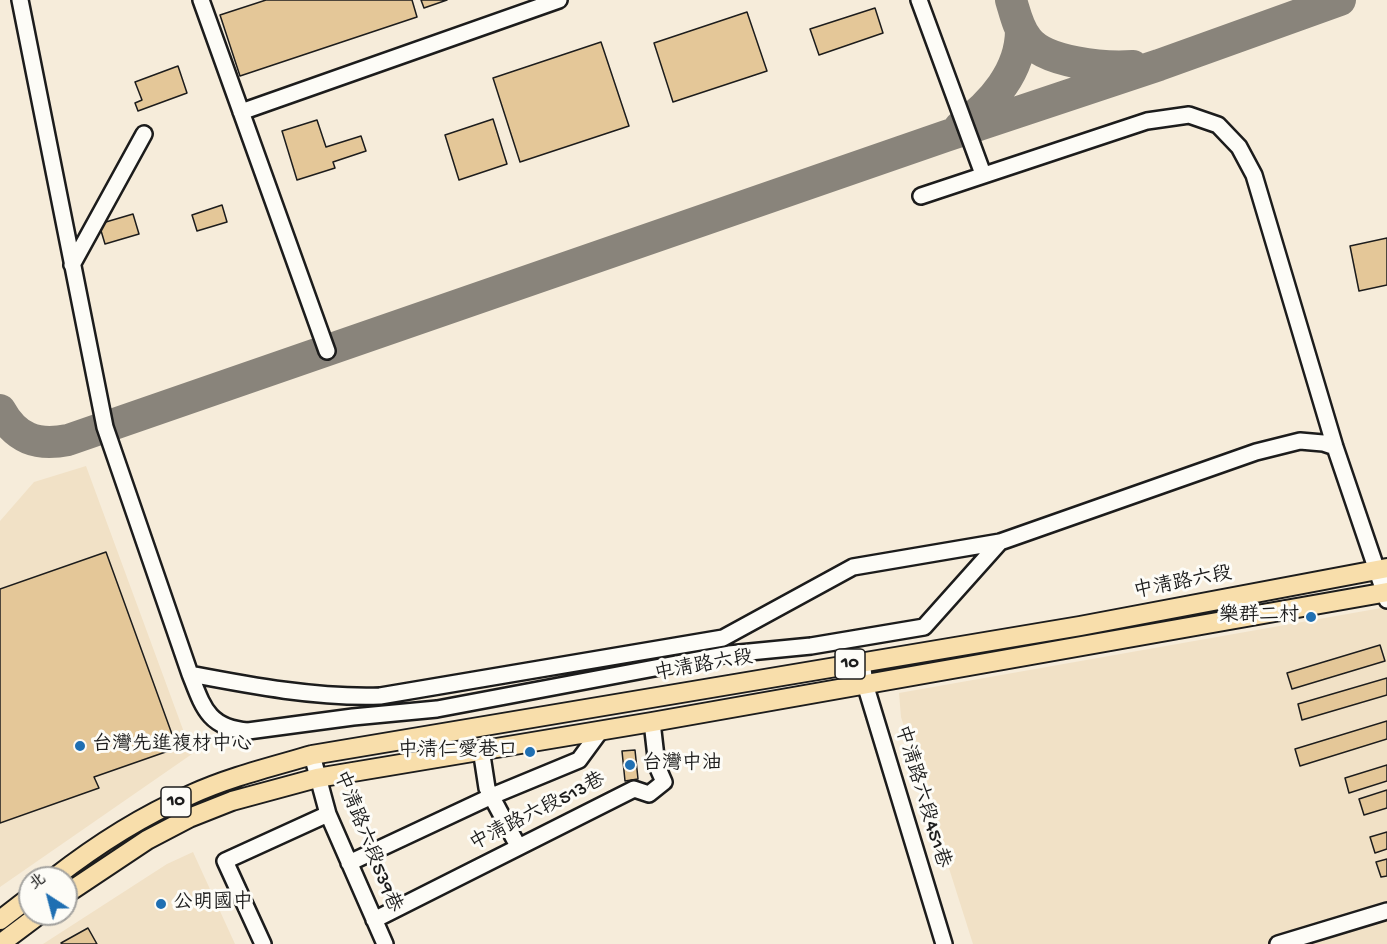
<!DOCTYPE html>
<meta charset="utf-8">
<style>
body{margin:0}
#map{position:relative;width:1387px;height:944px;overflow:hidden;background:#f6ecda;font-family:"Gochi Hand","LXGW WenKai TC",sans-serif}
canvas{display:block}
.north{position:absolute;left:18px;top:866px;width:60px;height:60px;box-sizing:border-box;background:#fdfcf7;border:2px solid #a3a29f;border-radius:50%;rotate:324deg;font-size:16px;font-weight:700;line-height:24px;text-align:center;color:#1c1c1c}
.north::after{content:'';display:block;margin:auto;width:21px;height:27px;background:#1f6fb2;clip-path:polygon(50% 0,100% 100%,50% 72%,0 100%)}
</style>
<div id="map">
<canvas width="1387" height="944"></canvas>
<div class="north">北</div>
</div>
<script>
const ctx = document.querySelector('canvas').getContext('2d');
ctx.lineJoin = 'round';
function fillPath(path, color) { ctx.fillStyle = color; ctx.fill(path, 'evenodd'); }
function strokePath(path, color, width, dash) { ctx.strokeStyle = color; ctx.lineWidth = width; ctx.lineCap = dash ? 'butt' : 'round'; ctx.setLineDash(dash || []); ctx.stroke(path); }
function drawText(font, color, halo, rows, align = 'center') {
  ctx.font = font + ' "Gochi Hand","LXGW WenKai TC",sans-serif'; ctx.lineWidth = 6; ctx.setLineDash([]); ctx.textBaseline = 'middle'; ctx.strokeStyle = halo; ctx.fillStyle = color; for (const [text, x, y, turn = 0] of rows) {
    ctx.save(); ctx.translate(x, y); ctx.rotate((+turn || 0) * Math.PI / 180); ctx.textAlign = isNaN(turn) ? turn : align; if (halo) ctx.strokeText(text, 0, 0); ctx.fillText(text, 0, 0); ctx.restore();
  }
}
fillPath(new Path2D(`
 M86,466L192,754L0,887V521L34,482Z
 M1387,607V944H973L901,717L899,693Z
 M193,852L235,944H43L167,864Z`), '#f1e1c6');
strokePath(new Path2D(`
 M1011,0C1015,13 1018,28 1027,39C1045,63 1105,68 1133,66
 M960,127C992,104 1021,71 1021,30
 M0,410C16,439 37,446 68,440L946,136L1159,65L1340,0`), '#89847b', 32);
const building = new Path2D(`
 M266,0H412L417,17L240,76L220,15Z
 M421,0H447L424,8Z
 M875,8L883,33L819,55L810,29Z
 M747,12L767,71L673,102L654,43Z
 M601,42L629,126L520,162L493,78Z
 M178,66L187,93L138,111L135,103L142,100L135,82Z
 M493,119L507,164L459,180L445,135Z
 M317,120L326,147L361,136L366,151L333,162L335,168L297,180L282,131Z
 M222,205L227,222L197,231L192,215Z
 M133,214L139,234L105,244L99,224Z
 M1387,238V285L1359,291L1350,246Z
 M106,552L177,748L94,777L99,788L0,823V589Z
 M1380,645L1385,661L1292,689L1287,673Z
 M1387,678V695L1302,720L1298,704Z
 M1387,721V739L1300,766L1295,749Z
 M635,750L638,779L625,781L622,751Z
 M1387,765V781L1349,793L1345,778Z
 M1387,790V808L1364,815L1359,799Z
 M1387,832V849L1375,853L1370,837Z
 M1387,859V876L1381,877L1376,862Z
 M88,928L97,944H62L61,943Z`);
fillPath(building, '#e4c798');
strokePath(building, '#1c1c1c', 1.5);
const minor = new Path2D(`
 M20,0L105,427L190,674C253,686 316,698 380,696L723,638L853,567L1000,542L1256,452L1300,441L1323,443L1335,447
 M201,0L327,351
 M919,0L983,174
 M241,112L559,0
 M921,196L1147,121L1189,115L1218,125L1239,147L1254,175L1335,447L1387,600
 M72,265L144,134
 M862,661L865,684L944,944
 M190,674C203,707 208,728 248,731L353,717L437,709L729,654L811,646L924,627L1000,542
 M481,749L487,788L518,846
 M312,755L328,814L385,944
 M349,863L492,796L579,760L601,730
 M374,920L634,789L649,794L664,782L657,766L652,722
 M263,944L225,861L328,814
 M1278,944L1387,911`);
const major = new Path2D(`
 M54,878C95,846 142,816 190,795C229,777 271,767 312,755L1080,626L1387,568
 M66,894L147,840L189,818L232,801L317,778L652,722L1387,592
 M0,920L30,897
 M0,944L40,914`);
strokePath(minor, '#1c1c1c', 20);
strokePath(major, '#1c1c1c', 22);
strokePath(minor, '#fdfcf7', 15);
strokePath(major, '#f8deab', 18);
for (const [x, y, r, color] of [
 [1311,617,6,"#1f6fb2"],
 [80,746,6,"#1f6fb2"],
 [530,752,6,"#1f6fb2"],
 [630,765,6,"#1f6fb2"],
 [161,904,6,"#1f6fb2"]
]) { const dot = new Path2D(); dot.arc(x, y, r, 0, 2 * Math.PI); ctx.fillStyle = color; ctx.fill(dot); strokePath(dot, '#fdfcf7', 2); }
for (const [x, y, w] of [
 [850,664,30],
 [176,802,30]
]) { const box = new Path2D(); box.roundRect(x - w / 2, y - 15, w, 30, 4.5); ctx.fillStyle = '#fdfcf7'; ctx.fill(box); strokePath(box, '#1c1c1c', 1.5); }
drawText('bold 18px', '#1c1c1c', null, [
 ["10",850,664],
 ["10",176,802]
]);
drawText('20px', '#1c1c1c', '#fdfcf7', [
 ["中清路六段",1183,584,-11],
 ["中清路六段",704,667,-10],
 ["中清路六段451巷",921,797,73],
 ["中清路六段513巷",538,813,-27],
 ["中清路六段539巷",366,842,68]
]);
drawText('20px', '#1c1c1c', '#fdfcf7', [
 ["樂群二村",1299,617,"right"],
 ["台灣先進複材中心",92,746],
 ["中清仁愛巷口",518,752,"right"],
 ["台灣中油",642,765],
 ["公明國中",173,904]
], 'left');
</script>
